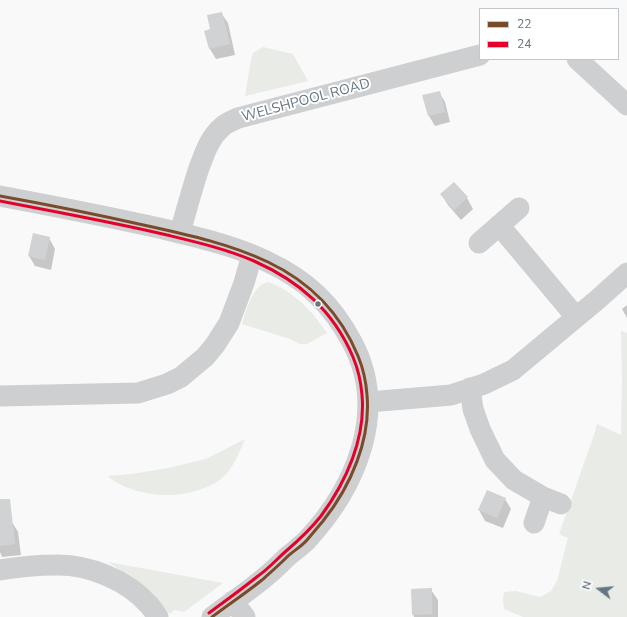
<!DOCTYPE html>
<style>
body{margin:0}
#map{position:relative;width:627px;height:617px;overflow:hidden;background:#f9f9f9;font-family:"Nunito Sans",sans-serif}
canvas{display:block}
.legend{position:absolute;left:479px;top:8px;width:140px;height:52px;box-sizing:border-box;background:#fff;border:1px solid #c1c8cd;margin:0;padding:5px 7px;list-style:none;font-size:12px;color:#657683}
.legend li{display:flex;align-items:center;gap:8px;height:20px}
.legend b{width:20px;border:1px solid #c1c8cd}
.north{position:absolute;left:579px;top:569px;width:40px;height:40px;-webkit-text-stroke:3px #fff;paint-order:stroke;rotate:286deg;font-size:11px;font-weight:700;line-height:16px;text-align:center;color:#657683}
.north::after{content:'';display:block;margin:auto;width:14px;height:18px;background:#657683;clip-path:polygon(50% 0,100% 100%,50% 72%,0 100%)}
</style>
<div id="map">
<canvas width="627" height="617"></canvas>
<ul class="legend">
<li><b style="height:5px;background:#7a4b2a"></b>22</li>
<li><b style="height:5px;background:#e4002b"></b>24</li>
</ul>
<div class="north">N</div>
</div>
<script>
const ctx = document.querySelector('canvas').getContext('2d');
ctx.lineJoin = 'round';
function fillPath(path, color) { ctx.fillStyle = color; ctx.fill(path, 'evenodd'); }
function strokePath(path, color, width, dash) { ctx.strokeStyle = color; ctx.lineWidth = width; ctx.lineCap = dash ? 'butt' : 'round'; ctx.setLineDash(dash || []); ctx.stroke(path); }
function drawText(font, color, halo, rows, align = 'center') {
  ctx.font = font + ' "Nunito Sans",sans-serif'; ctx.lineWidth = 4; ctx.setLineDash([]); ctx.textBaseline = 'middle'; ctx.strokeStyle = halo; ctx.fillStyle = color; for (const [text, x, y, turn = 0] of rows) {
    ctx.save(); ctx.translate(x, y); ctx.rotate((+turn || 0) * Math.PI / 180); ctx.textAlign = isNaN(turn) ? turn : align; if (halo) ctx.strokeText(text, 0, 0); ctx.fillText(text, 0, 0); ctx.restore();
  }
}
fillPath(new Path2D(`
 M263,47L293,54L308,81L245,96L251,60L253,53Z
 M267,282C282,285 301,301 311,312C317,319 322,326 327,333L307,344H300L290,339L242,324C247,309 251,288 267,282Z
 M621,331L627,333V617H523L504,609L503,600L504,592L516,591L540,597L551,591L557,581L568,538L559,534L594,435L597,424L621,435L622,380Z
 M245,439C239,453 233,469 221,479C213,486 192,493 181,494C161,498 123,491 108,476L132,474L168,468L206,459Z
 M108,562L223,583L184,612L174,610L170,614C151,594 131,577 108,562Z`), '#e8ebe6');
fillPath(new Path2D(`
 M221,13L228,23L235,55L216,59L210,49L211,30Z
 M439,92L445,102L450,122L435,126L429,116Z
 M441,194L467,198L473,209L461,220L448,205Z
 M49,238L55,249L51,270L35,266L29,256Z
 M627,305V318L622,309Z
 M505,499L511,509L503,528L485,521L479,510Z
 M12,522L18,532L21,555L2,557L0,552V523Z
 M431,590L438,600V617H414L413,614Z`), '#0003');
fillPath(new Path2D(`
 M222,12L230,44L209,49L204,31L210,29L207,15Z
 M440,91L445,112L428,116L422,95Z
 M454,182L468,197L454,210L440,194Z
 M33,233L50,237L45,260L28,256Z
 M487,490L506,498L497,518L478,510Z
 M0,499H10L15,544L0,546Z
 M432,588V614L412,615L411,589Z`), '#d0d2d3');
strokePath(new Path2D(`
 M577,59L627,105
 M0,196C53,206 106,216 159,228C196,237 234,245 268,262C307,280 332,305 352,342C389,411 356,487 307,540C301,546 294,551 287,557C277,567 266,577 254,586C240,597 226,606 212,617
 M499,225L576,317
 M180,233C186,211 192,189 199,168C205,153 209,138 222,127C226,123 232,121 238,118L480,55
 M479,243L519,208
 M470,388L473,409L480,429L495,460L514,480L543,497L561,504
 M0,396L138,393L167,384L181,377L205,357L215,345L229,323L244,283L252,255
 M369,402L451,395L484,384L513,370L597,300L627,273
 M534,523L543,497
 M0,570C18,567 37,565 55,565C88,564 127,580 149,605C152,608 155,613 158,617
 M233,601L245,617`), '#cecfd0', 21);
strokePath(new Path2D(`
 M0,196C50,205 99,215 148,226C189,235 230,244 268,262C310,282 340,312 358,356C363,368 366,381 367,395C371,439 351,486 323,521C318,527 312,534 307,540C301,547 293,551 287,557C279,565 271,572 262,580C246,593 229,604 212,617`), '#7a4b2a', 3);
strokePath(new Path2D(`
 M0,201C56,212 112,222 167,235C196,242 226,249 254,261C299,281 333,310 353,357C358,369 361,382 362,395C366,438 346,482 321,516C310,530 299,540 285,552C276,560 268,569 258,576C242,589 225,601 209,613`), '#e4002b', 3);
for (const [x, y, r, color] of [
 [318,304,3.5,"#657683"]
]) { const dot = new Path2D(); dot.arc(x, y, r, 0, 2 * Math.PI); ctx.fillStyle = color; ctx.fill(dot); strokePath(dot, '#fff', 1.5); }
drawText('14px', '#657683', '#fff', [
 ["WELSHPOOL ROAD",306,101,-15]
]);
</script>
